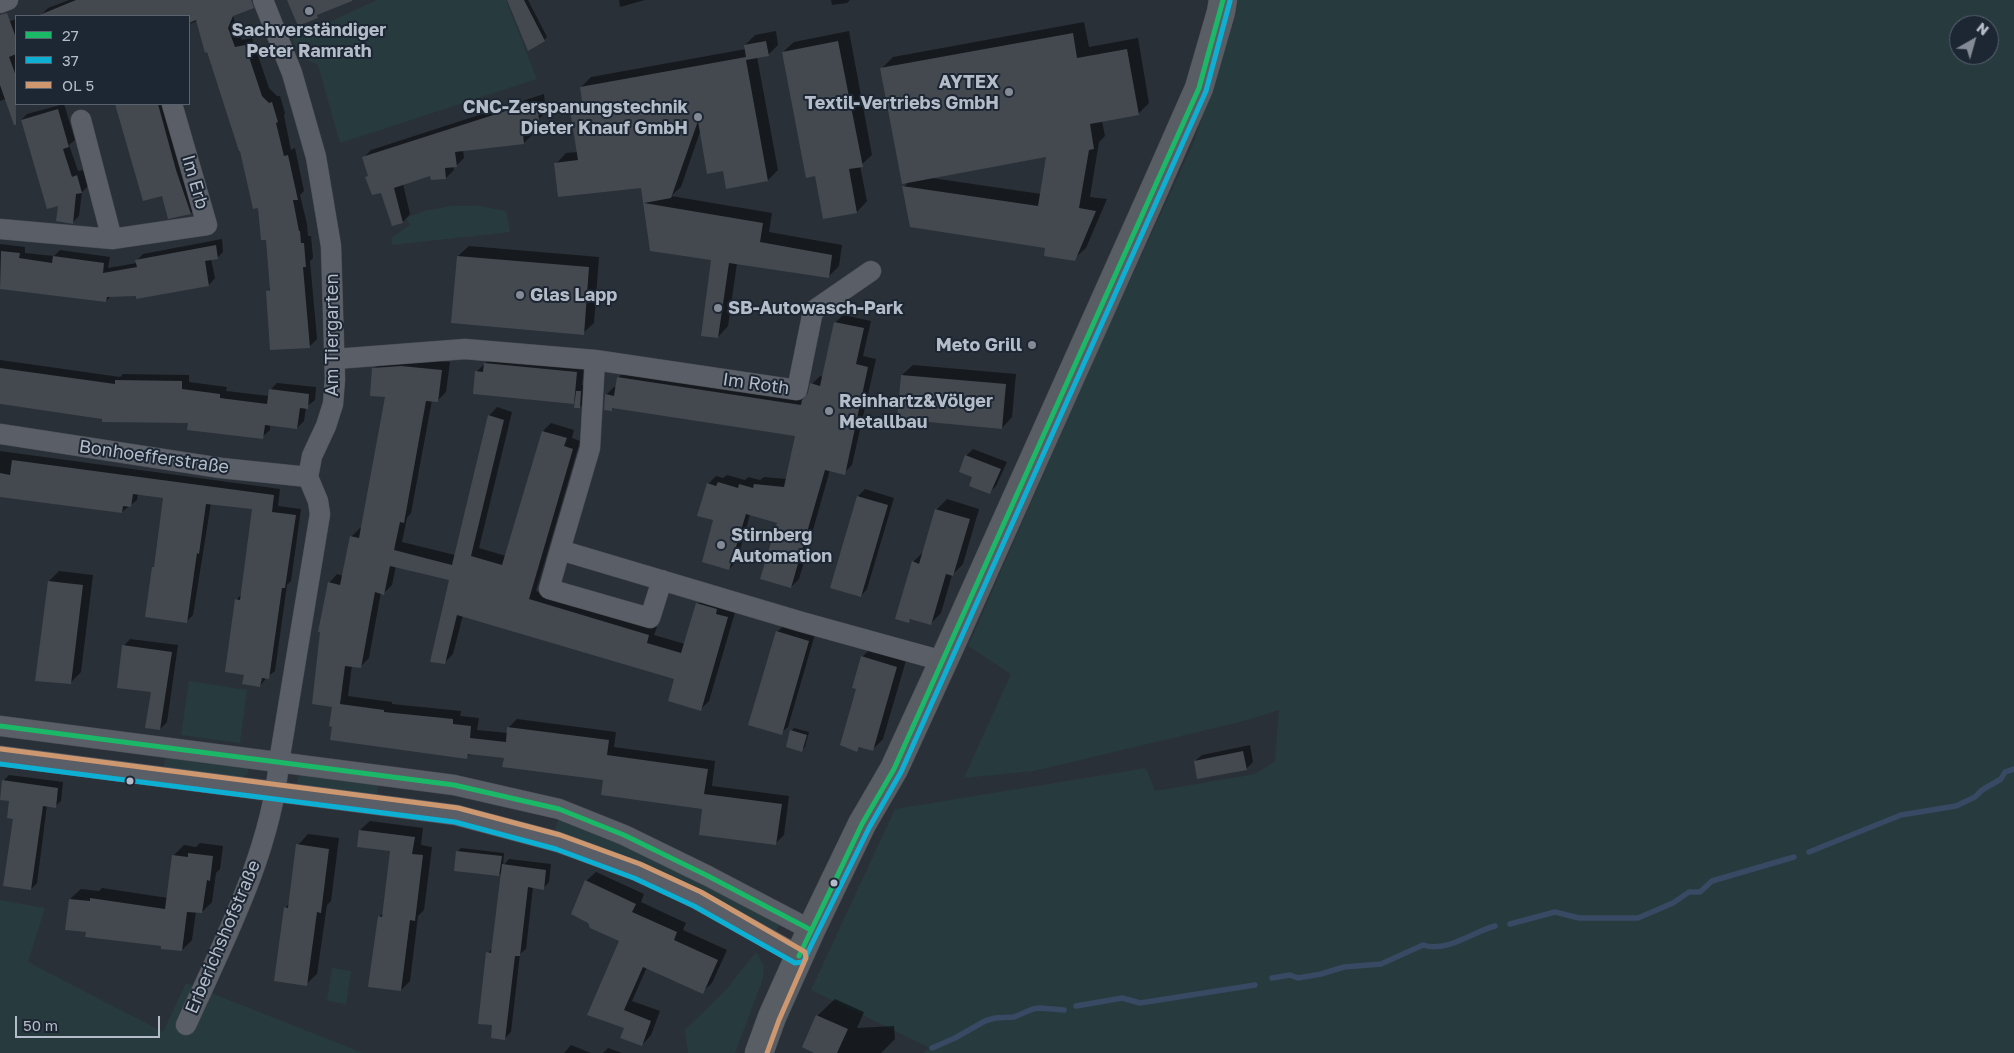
<!DOCTYPE html>
<meta charset="utf-8">
<style>
body{margin:0}
#map{position:relative;width:2014px;height:1053px;overflow:hidden;background:#2a3038;font-family:"Golos Text",sans-serif}
canvas{display:block}
.legend{position:absolute;left:15px;top:15px;width:175px;height:90px;box-sizing:border-box;background:#1d2633;border:1px solid #59626f;margin:0;padding:6px 9px;list-style:none;font-size:15px;color:#b4bcc9}
.legend li{display:flex;align-items:center;gap:10px;height:25px}
.legend b{width:25px;border:1px solid #59626f}
.north{position:absolute;left:1949px;top:15px;width:50px;height:50px;box-sizing:border-box;background:#1d2633;border:1px solid #59626f;border-radius:50%;rotate:38deg;font-size:14px;font-weight:700;line-height:20px;text-align:center;color:#b4bcc9}
.north::after{content:'';display:block;margin:auto;width:18px;height:22px;background:#848b96;clip-path:polygon(50% 0,100% 100%,50% 72%,0 100%)}
.scale{position:absolute;left:15px;top:1016px;width:145px;height:22px;box-sizing:border-box;border:2px solid #b4bcc9;border-top:0;padding-left:6px;font-size:15px;line-height:18px;white-space:nowrap;color:#b4bcc9;-webkit-text-stroke:4px #1d2633;paint-order:stroke}
</style>
<div id="map">
<canvas width="2014" height="1053"></canvas>
<ul class="legend">
<li><b style="height:6px;background:#1ab867"></b>27</li>
<li><b style="height:6px;background:#0dafd3"></b>37</li>
<li><b style="height:6px;background:#cd976f"></b>OL 5</li>
</ul>
<div class="north">N</div>
<div class="scale">50 m</div>
</div>
<script>
const ctx = document.querySelector('canvas').getContext('2d');
ctx.lineJoin = 'round';
function fillPath(path, color) { ctx.fillStyle = color; ctx.fill(path, 'evenodd'); }
function strokePath(path, color, width, dash) { ctx.strokeStyle = color; ctx.lineWidth = width; ctx.lineCap = dash ? 'butt' : 'round'; ctx.setLineDash(dash || []); ctx.stroke(path); }
function drawText(font, color, halo, rows, align = 'center') {
  ctx.font = font + ' "Golos Text",sans-serif'; ctx.lineWidth = 4; ctx.setLineDash([]); ctx.textBaseline = 'middle'; ctx.strokeStyle = halo; ctx.fillStyle = color; for (const [text, x, y, turn = 0] of rows) {
    ctx.save(); ctx.translate(x, y); ctx.rotate((+turn || 0) * Math.PI / 180); ctx.textAlign = isNaN(turn) ? turn : align; if (halo) ctx.strokeText(text, 0, 0); ctx.fillText(text, 0, 0); ctx.restore();
  }
}
fillPath(new Path2D(`
 M377,0H506L537,79L340,143L318,65L301,57L292,39Z
 M1238,0H2014V1053H923L930,1048L811,990L895,809L1146,768L1155,791L1255,774L1275,761L1279,710L1244,721L1034,771L964,778L1011,674L968,646L1106,332L1193,144L1236,15ZM1959,25H1989V55H1959Z
 M451,206H479L506,211L510,232L392,245L391,238L410,225L406,218L424,211Z
 M189,681L247,690L240,743L181,735Z
 M165,755L245,766L248,769V773L242,779L164,769Z
 M301,773L378,783L377,797L299,785L297,781Z
 M558,820L657,859L780,924L776,931L702,891L653,867L554,834Z
 M0,900L45,908L28,962L163,1032L186,983L363,1053H0Z
 M756,952L764,966L763,979L735,1053H688L685,1030L725,991Z
 M332,968L351,971L346,1004L327,1001Z`), '#273a3e');
fillPath(new Path2D(`
 M69,0H210L203,19L189,24V16H42V14L48,8Z
 M514,0H528L547,37L544,40Z
 M619,0H645L620,7Z
 M831,0H850L847,3L832,5Z
 M232,14L242,40L252,38L269,88L277,96H280L285,113L284,115L291,150L295,148L304,191L300,195L307,224L308,236H311L313,258L310,261L317,339L309,347L268,291L271,287L267,239L259,206L200,31Z
 M16,19V95L0,101V25Z
 M1084,22L1089,47L1138,38L1149,103L1138,114L1102,121L1105,136L1099,142L1090,197L1107,199L1086,248L1074,259L904,187L908,182L881,69L893,57ZM1048,156L1041,194L932,178Z
 M776,31L778,45L768,55L757,57L778,170L768,180L724,170L701,129L681,187L671,196L772,213L769,232L842,245L839,266L829,276L737,263L728,326L718,337L712,259L651,250L642,187L556,164L566,153L578,152L572,110L583,100L581,87L591,77L746,49L745,45L755,35Z
 M849,31L872,155L860,166L867,201L857,212L816,175L783,52L794,42Z
 M544,94L546,112L539,119L530,121L532,135L524,143L463,150L464,158L456,166H453L454,170L446,178L431,174L403,184L410,214L403,222L369,175L364,157L371,150Z
 M64,104L75,140L69,145L78,171L83,170L88,186L82,192L79,216L73,222L59,204L48,207L21,120L27,114Z
 M116,104H165L197,207L191,213L169,217L163,194L144,200Z
 M222,239L223,252L217,258L211,259L215,278L209,285L137,298V295L111,296L106,301L0,288V244L25,247V253L54,256L60,250L110,257L108,268L137,263V260L143,254Z
 M469,246L599,257L594,323L583,333L458,256Z
 M843,315L871,321L863,356L876,359L852,465L844,473L830,470L799,579L791,587L778,522L750,514L737,561L729,569L715,520L708,484L716,476L723,478L727,475L745,480L748,477L760,480L764,477L787,479L796,435L614,407L611,409L606,395L614,387H617L618,378L626,370L807,397L812,384L820,376L823,377L835,323Z
 M492,357L584,366L582,385L587,386L586,401L580,407L576,400L574,402L476,372Z
 M410,358L450,362L446,392L437,401L432,400L411,513L407,518L402,542L455,555L489,416L497,407L512,412L479,548L506,556L543,431L551,423L574,430L572,438L580,441L536,591L657,627L654,635L685,644L698,604L706,595L736,609L709,701L701,709L676,678L463,615L453,654L445,662L451,579L396,566L392,585L384,593L381,592L369,658L360,667L352,665L348,696L392,702V704L461,711L460,716L479,718L477,730L508,733L509,727L517,719L616,732L614,747L715,761L712,786L789,796L784,835L776,843L703,808L605,779L505,756L471,753L466,757L333,706L329,583L337,574L343,576L351,537L360,528L362,529L387,396L374,369L382,360Z
 M0,360L120,377L123,374L189,375V382L227,387L226,391L269,396L270,390L277,383L316,387L315,400L306,407L304,421L297,428L270,425V430L262,437L189,421L103,418L0,404Z
 M913,365L1016,374L1012,417L1002,428L902,375Z
 M973,449L1007,462L996,486L989,493L966,456Z
 M0,451L280,489L278,506L301,509L291,581L287,585L275,671L267,677L260,686L245,674L236,600L242,594L253,508L211,503L193,615L187,621L153,567L156,564L164,497L138,493L137,500L122,512L0,496Z
 M865,489L894,498L867,589L861,596L832,587L858,496Z
 M947,499L979,509L963,564L952,575L941,613L931,623L912,618L909,621L913,562L923,552L936,510Z
 M59,571L93,575L81,672L70,683L49,581Z
 M784,625L815,634L788,727L781,733L777,632Z
 M130,639L178,645L167,722L160,729L152,691L124,646Z
 M873,646L907,657L883,739L872,750L861,746L857,750L858,688L862,657Z
 M794,728L809,732L805,747L802,750L791,731Z
 M1250,745L1253,762L1246,769L1195,761L1202,755Z
 M9,775L63,782L61,801L55,806L47,805L37,883L31,889L10,800L3,781Z
 M370,821L423,828L421,845L432,847L424,910L418,916L410,981L401,990L379,917L384,912L391,850L358,846L360,830Z
 M308,834L339,838L331,901L327,905L317,974L306,984L285,908L290,903L298,845Z
 M200,843L223,846L220,869L216,873L212,902L202,912L196,911L192,940L182,950L88,931L70,899L81,889L99,891L102,888L168,898L173,856L184,845L196,847Z
 M461,848L504,853L503,866L509,859L551,864L549,882L543,889L533,887L526,949L520,954L511,1032L505,1038L488,953L493,948L503,871L499,875L458,851Z
 M596,872L644,894L641,902L686,923L683,930L727,950L712,983L702,992L647,967L632,1001L660,1011L651,1035L642,1045L626,1028L589,1014L621,940L586,881Z
 M835,999L864,1012L857,1028L894,1026L895,1039L881,1053H817V1016Z
 M571,1045L591,1053H564Z
 M608,1048L622,1053H603Z`), '#0007');
strokePath(new Path2D(`
 M1809,852L1901,815L1956,806L1975,797L1982,790L2001,779L2005,772L2014,769
 M1510,924L1555,912L1579,918H1638L1673,903L1689,892H1700L1712,881L1794,857
 M1272,978L1290,975L1298,978L1321,974L1344,967L1381,964L1423,945C1447,953 1472,932 1495,926
 M1076,1006L1122,998L1140,1003L1255,985
 M932,1048L955,1038L985,1021L995,1018L1014,1017L1033,1009L1040,1008L1064,1010`), '#384963', 5.5);
fillPath(new Path2D(`
 M76,0H251L254,8L233,16L228,28L235,47L245,45L262,96L269,103L272,102L278,122L276,123L284,156L288,155L298,200H293L299,231H300L301,243H304L306,267H303L310,348L270,350L266,291L270,290L266,240H261L258,208L253,209L240,151H239L207,52L205,53L196,20L189,23V16H37Z
 M287,0H352V1L317,15L318,18L298,26Z
 M507,0H524L545,41L528,51Z
 M7,13L16,38V54L9,57L16,76V125H14L0,85V15Z
 M1073,33L1077,58L1127,49L1139,115L1090,124L1094,149L1089,150L1079,208L1096,211L1075,261L1044,256L1045,248L910,227L902,186L1038,206L1046,157L902,184L880,68Z
 M766,41L769,56L746,60L768,181L726,189L723,171L707,174L698,121L671,198L644,203L763,223L760,242L832,255L829,278L729,263L718,338L701,336L711,260L650,251L641,188L558,197L554,163L578,160L570,110L583,108L580,87L746,57L744,45Z
 M838,41L863,167L849,169L857,213L823,219L815,176L806,178L782,52Z
 M537,101L539,120L522,123L524,144L455,152L457,167L445,168L446,179L431,180L430,176L394,188L403,223L392,226L381,193L372,195L365,177L368,176L362,157Z
 M115,104H158L176,170L191,214L168,219L162,196L143,201Z
 M58,109L69,147L63,149L72,177L77,175L82,193L76,194L73,224L56,221L58,206L47,209L21,120Z
 M216,245L218,259L205,261L209,286L136,299V296L107,297L106,302L0,289L1,251L20,253L19,258L52,263L53,256L104,263L103,273L137,267L135,260Z
 M457,256L589,267L584,335L451,323Z
 M834,322L864,328L856,364L868,367L845,475L825,470L791,588L760,579L777,523L746,514L729,570L702,562L713,520L697,516L707,483L716,486L718,482L738,488L739,484L753,488L754,484L784,487L795,436L612,408V411L604,410L605,394L614,396L617,377L801,405L802,400L808,393L810,383L820,386Z
 M484,363L577,372L574,404L473,394L475,371L483,372Z
 M401,366L442,370L438,402L426,401L404,523L400,522L394,550L452,565L488,415L504,420L471,556L502,565L542,431L567,438L564,446L573,449L529,599L649,635L647,643L681,653L696,603L717,609L716,614L728,617L701,711L668,701L674,679L457,615L445,664L430,662L449,580L390,566L384,595L375,592L361,668L345,666L340,704L384,710V712L453,719V724L471,726L470,738L506,742L507,727L609,740L607,755L708,769L704,794L782,804L776,845L699,835L702,809L601,795L603,780L502,767L504,758L468,754L467,759L330,740L332,727L329,726L332,707L312,704L320,632H318L328,582L340,585L350,536L359,538L385,397L370,396L372,368Z
 M0,368L115,384V380L182,381V389L220,394V398L267,404L269,389L309,394L308,409L300,408L297,429L265,425L263,439L187,430L188,423L102,422V419L0,404Z
 M901,375L1006,384L1002,429L897,419Z
 M576,391H581L580,408H574Z
 M965,455L1001,469L990,494L969,486L972,477L959,472Z
 M12,460L274,495L272,512L296,515L285,588H282L269,679L262,678L260,687L242,684L244,675L225,672L235,599L240,600L252,509L206,504L199,554L197,553L187,623L145,617L152,567H154L163,498L133,494L131,507L123,506L122,513L0,497V473L10,475Z
 M857,496L888,505L861,597L830,588Z
 M935,509L970,519L953,576L946,574L931,625L910,619L909,623L895,619L912,561L919,564Z
 M48,581L83,585L71,684L35,681Z
 M776,631L809,641L782,735L748,725Z
 M122,645L172,652L160,730L145,728L151,692L117,688Z
 M861,656L897,667L873,751L859,747L857,752L840,745L856,689L852,688Z
 M790,730L807,735L802,752L786,747Z
 M1243,751L1247,770L1197,779L1194,761Z
 M2,780L58,788L56,808L43,806L31,890L3,886L13,819L7,818L9,801L0,800Z
 M359,830L415,837L412,854L423,855L415,921L410,920L401,991L368,987L378,916L382,917L390,851L357,847Z
 M296,844L329,849L321,913L317,912L307,986L274,981L284,907L288,908Z
 M456,851L502,856L499,876L454,871Z
 M188,853L213,856L210,881L207,880L202,913L187,912L182,951L161,949V946L85,937L86,932L65,930L69,899L90,901V898L165,909L172,855L188,857Z
 M502,864L546,870L544,890L528,887L520,956H515L505,1040L491,1038L492,1025L478,1024L486,952L491,953Z
 M585,880L636,904L632,912L677,932L674,940L718,960L703,994L643,967L624,1010L651,1021L642,1046L620,1038L624,1028L587,1015L619,941L590,928L588,923L571,914Z
 M816,1015L848,1029L837,1053H814L802,1047Z`), '#444950');
const street = new Path2D(`
 M0,3L8,0
 M0,229L112,239L81,120
 M112,239L207,225L172,104
 M335,359L465,349L595,360L797,390L813,311L871,271
 M595,360L590,448L560,550L802,622L943,661
 M0,434L221,468L308,477
 M560,550L549,589L650,618L662,580
 M0,726L454,785L559,809L624,835L708,876L811,930
 M0,756L456,815L558,842L637,871L697,899L799,956
 M186,1025C223,943 271,852 279,762L320,514L318,501L308,477L312,456L326,426L333,404L335,379L331,246L316,157L292,73L263,0`);
const secondary = new Path2D(`
 M759,1053L772,1017L811,930L862,824L894,769L949,649L1155,188L1199,88L1221,12L1223,0`);
strokePath(street, '#484c53', 21);
strokePath(secondary, '#484c53', 29);
strokePath(street, '#5a5e66', 20);
strokePath(secondary, '#595d64', 28);
strokePath(new Path2D(`
 M0,726L454,785L559,809L624,835L708,876L811,930
 M799,956L862,824L894,769L1199,88L1223,0`), '#1ab867', 5);
strokePath(new Path2D(`
 M0,764L455,822L556,849L634,878L694,906L795,963L803,962L869,828L901,772L1206,91L1230,1`), '#0dafd3', 5);
strokePath(new Path2D(`
 M1,749L458,808L560,835L640,864L701,892L805,952L806,958L779,1020L767,1053`), '#cd976f', 5);
for (const [x, y, r, color] of [
 [309,11,5,"#848b96"],
 [1009,92,5,"#848b96"],
 [698,117,5,"#848b96"],
 [520,295,5,"#848b96"],
 [718,308,5,"#848b96"],
 [1032,345,5,"#848b96"],
 [829,411,5,"#848b96"],
 [721,545,5,"#848b96"],
 [130,781,4.5,"#b4bcc9"],
 [834,883,4.5,"#b4bcc9"]
]) { const dot = new Path2D(); dot.arc(x, y, r, 0, 2 * Math.PI); ctx.fillStyle = color; ctx.fill(dot); strokePath(dot, '#1d2633', 2); }
drawText('bold 18px', '#b4bcc9', '#1d2633', [
 ["Sachverständiger",309,30,"center"],
 ["Peter Ramrath",309,51,"center"],
 ["AYTEX",999,82,"right"],
 ["Textil-Vertriebs GmbH",999,103,"right"],
 ["CNC-Zerspanungstechnik",688,107,"right"],
 ["Dieter Knauf GmbH",688,128,"right"],
 ["Glas Lapp",530,295],
 ["SB-Autowasch-Park",728,308],
 ["Meto Grill",1022,345,"right"],
 ["Reinhartz&Völger",839,401],
 ["Metallbau",839,422],
 ["Stirnberg",731,535],
 ["Automation",731,556]
], 'left');
drawText('18px', '#b4bcc9', '#1d2633', [
 ["Im Erb",195,182,74],
 ["Am Tiergarten",332,335,-90],
 ["Im Roth",756,384,8],
 ["Bonhoefferstraße",154,457,8],
 ["Erberichshofstraße",223,937,-67]
]);
</script>
